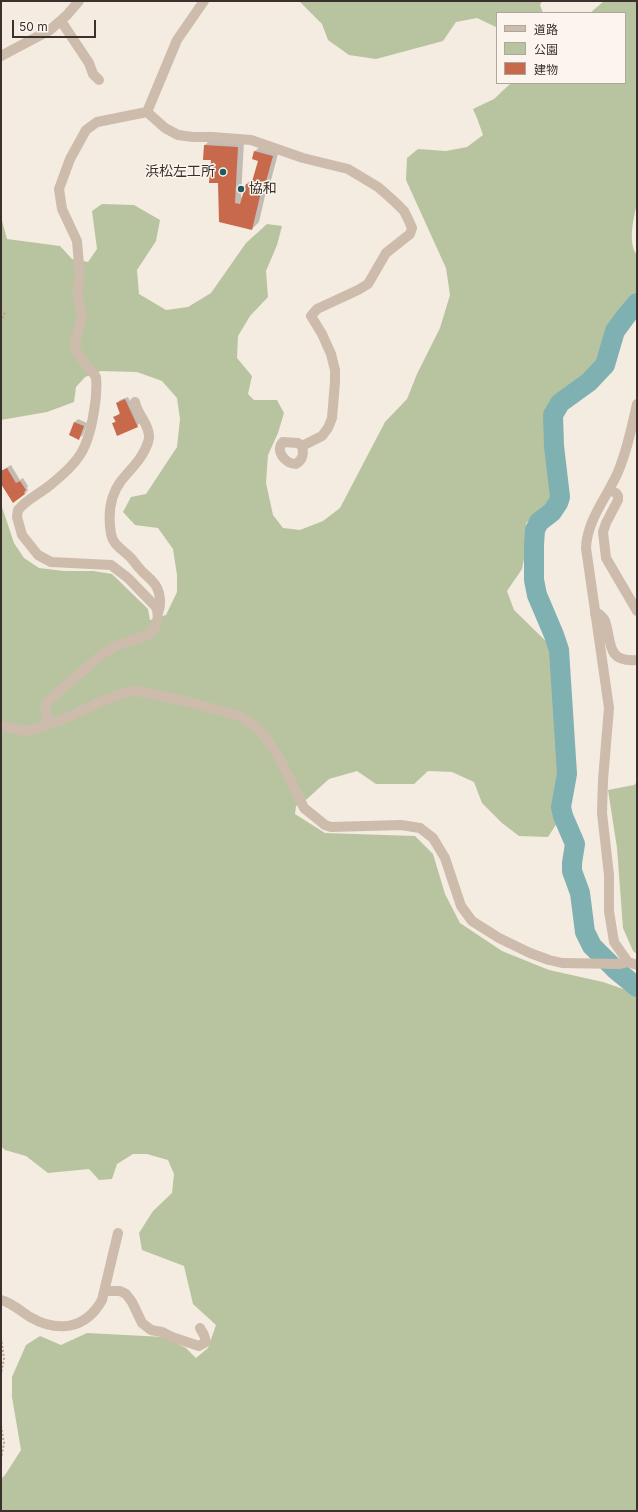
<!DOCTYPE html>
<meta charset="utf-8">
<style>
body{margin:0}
#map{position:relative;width:638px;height:1512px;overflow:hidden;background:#f4ebe1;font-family:Inter,"Noto Sans JP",sans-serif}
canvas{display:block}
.frame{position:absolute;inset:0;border:2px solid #3b302b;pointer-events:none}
.legend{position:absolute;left:496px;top:12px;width:130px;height:72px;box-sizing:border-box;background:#fbf5ee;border:1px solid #aea6a0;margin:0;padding:5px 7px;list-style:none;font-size:12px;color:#3b302b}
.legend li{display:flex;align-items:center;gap:8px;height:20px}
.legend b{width:20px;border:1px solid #aea6a0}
.scale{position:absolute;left:12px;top:20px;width:84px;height:18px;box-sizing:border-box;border:2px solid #3b302b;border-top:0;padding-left:5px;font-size:12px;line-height:14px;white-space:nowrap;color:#3b302b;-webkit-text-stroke:3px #fbf5ee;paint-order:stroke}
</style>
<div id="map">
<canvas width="638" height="1512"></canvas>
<div class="frame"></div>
<ul class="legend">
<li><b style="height:5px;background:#cdbbac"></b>道路</li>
<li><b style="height:11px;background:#b8c4a0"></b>公園</li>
<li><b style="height:11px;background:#c8694b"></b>建物</li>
</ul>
<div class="scale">50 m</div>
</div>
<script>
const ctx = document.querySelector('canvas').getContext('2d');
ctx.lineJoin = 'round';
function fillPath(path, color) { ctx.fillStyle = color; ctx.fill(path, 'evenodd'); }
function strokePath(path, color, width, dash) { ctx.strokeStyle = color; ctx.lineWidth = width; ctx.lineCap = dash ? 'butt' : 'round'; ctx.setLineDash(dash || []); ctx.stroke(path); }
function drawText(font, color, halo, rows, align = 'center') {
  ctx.font = font + ' Inter,"Noto Sans JP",sans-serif'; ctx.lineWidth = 3; ctx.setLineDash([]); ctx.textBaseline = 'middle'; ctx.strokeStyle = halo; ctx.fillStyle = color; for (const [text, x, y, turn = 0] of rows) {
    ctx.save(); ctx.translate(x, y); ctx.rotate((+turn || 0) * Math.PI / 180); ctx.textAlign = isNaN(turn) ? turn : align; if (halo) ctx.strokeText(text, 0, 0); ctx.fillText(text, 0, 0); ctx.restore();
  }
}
fillPath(new Path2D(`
 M299,1H542L540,5L543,13H497V29L496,27L477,18L456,22L443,41L376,59L349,55L328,40L322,24Z
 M604,1H637V203C634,218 627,242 637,255V293L619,309L607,330L596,364L580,379L555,398L550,415L546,457L552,484L549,502L526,523L527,543L522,569L507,591L514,610L554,649L553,695L557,744L558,782L555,807L557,823L548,837L519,836L502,823L482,803L474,782L452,772L428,771L414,784H376L357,771L329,779L307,799L296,806L295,814L325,833L415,836L433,854L445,894L460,923L502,951L549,970L603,982L632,992L637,984V1511H1V1479L5,1475L21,1450L12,1397V1377L26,1345L40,1336L61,1345L87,1333L164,1337L186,1348L196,1358L208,1348L216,1325L193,1304L184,1266L142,1250L139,1233L153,1211L172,1193L174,1174L168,1160L147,1154H133L117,1164L112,1179L99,1180L89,1169L48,1173L26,1156L5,1150L1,1146V504L14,543L24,558L39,568L64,571H93L112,574L148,609L150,620L166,615L177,592V575L173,549L158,528L135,525L123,512L131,497L146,494L177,447L180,419L177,398L162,381L137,372L101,371L85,377L76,387L74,402L47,412L1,420V217L7,239L60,246L72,259L88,262L97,249L92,211L102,204L134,205L160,220L156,241L137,270L139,294L166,310L188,307L211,293L246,243L267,224L282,226L277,245L266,271L268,297L250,316L238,336L237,358L252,376L248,394L254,400H277L284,413L278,433L268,455L266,483L273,515L283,528L300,530L323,521L340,508L385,422L407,399L417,374L440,328L450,295L446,268L406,180L407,158L418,149L446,151L467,147L483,135L477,118L473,109L494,99L511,83H625V13H590Z
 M637,782V954L633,951L623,928L617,848L608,790L634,785Z`), '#b8c4a0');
fillPath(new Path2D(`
 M211,139L244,141L241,197H243L246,184L254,178L259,161L255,151L262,145L279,150L270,184L267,187L259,222L252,229L218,182L212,159L204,146Z
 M128,397L140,423L137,426L113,424L116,420L115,417L121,412L117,403L120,400Z
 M78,419L87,423L83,435L79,438L74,423Z
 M11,465L20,480L23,478L28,486L27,488L28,490L25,494L1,482V471Z`), '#0003');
strokePath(new Path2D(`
 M637,303L626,316L615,331L605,365L589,382L560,403L553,415L554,446L560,497L558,503L552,512L539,522L535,530L534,545V580L537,595L554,635L559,650L567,774L561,807L563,816L575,844L572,863V871L580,893L585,932L592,946L616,970L637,987`), '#7fb0b2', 20);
fillPath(new Path2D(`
 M204,145L238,147L235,203L240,204L246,184L251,185L258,161L252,159L254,151L273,156L263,192H261L252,230L219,222L218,183H209L211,160H203Z
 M125,399L138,427L117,436L112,423L116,422L113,417L120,414L116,403Z
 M74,422L84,426L79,440L69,435Z
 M7,468L16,483L20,481L26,490L24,492L25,494L13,503L1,484V471Z`), '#c8694b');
strokePath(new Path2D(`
 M1,322L5,312
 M1,1338L4,1359L1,1373
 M1,1426L4,1443L1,1459`), '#b9a596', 2, [2, 2]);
strokePath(new Path2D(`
 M61,21L89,63L93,74L99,80
 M1,56L50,30L67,15L79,1
 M147,112L165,128L178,135L193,137H212L251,140L303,158L348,169L378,187L395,202L404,211L409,221L412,228L410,234L386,253L368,284L358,290L317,309L311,316L322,334L331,354L335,370V382L332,418L328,428L322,436L302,446L298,443L283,442C274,451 286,464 296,464C303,460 304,454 302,446
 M135,402C137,414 150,425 149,438C148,445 145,450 142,455C136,465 128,472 121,481C109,497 108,516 111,534C113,545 123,550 130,557C134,561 136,565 140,569C144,574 149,577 153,582C160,589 162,604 158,613
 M609,490L616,493L618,496V500L606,523L603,532L606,558L637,611
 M595,614H599C601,616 604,618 605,621C612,640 605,663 637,660
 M49,723C46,715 43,708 48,701L102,654L116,646L148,635C158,627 160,618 156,607L128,578L111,565L51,562L38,555L22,535L17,517L18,510C26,500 39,494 49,486C79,462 88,450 94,411C96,400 97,388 96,377L76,352L75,342L82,317L77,292L80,276L77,241L62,209L59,189L70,159L86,130L97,122L147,112L177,40L204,1
 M1,726L25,731L35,729L66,718L102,701L127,692L136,691L148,693L189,702L240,716L257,728L268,741L279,757L304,808L325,825L331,827L401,825L420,828L433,838L445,858L461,906L472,921L499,938L530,953L549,960L562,963L620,964L628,962L637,965
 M628,962L614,942L609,911V875L602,813L603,780L609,708L586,548C587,520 607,497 618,472C627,450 632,427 637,404
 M105,1291H120L126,1294L132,1302L142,1323L151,1330L162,1332L172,1337L199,1346L206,1342L204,1335L200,1328
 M1,1300C13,1303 20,1311 30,1317C58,1333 86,1329 102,1300L118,1233`), '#cdbbac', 10);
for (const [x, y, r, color] of [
 [223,172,4,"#1f5a5e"],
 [241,189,4,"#1f5a5e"]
]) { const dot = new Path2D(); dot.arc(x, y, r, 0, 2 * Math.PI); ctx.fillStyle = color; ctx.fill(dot); strokePath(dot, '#fbf5ee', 1.5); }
drawText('14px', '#3b302b', '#fbf5ee', [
 ["浜松左工所",215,172],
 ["協和",249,189,"left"]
], 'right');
</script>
